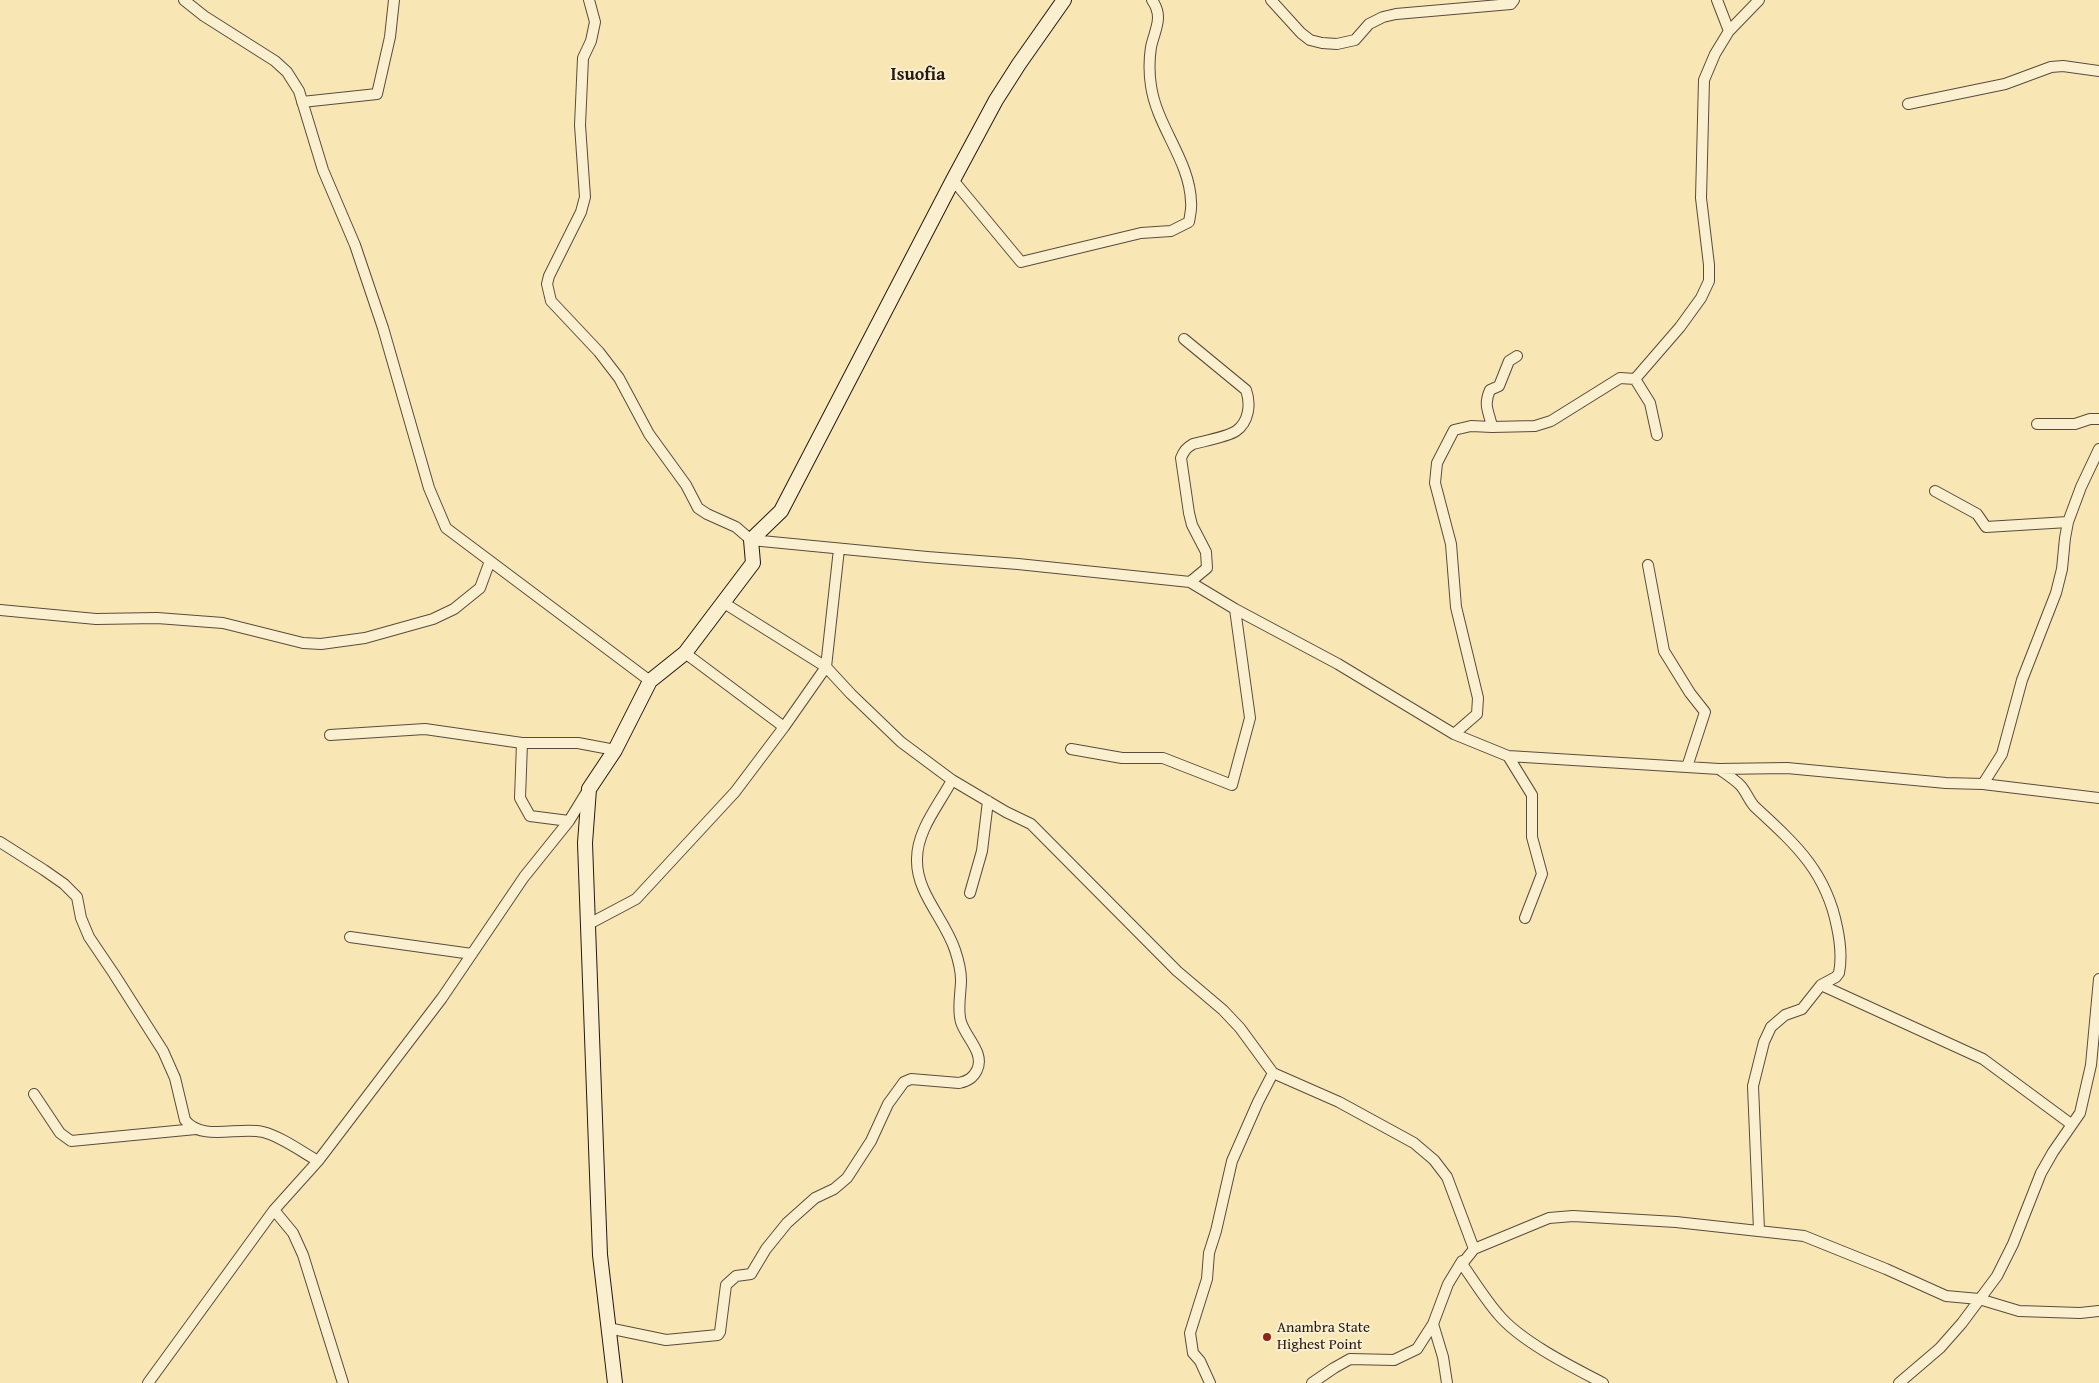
<!DOCTYPE html>
<style>
body{margin:0}
canvas{display:block;background:#f8e6b5}
</style>
<canvas width="2099" height="1383"></canvas>
<script>
const ctx = document.querySelector('canvas').getContext('2d');
ctx.lineJoin = 'round';
function strokePath(path, color, width, dash) { ctx.strokeStyle = color; ctx.lineWidth = width; ctx.lineCap = dash ? 'butt' : 'round'; ctx.setLineDash(dash || []); ctx.stroke(path); }
function drawText(font, color, halo, rows, align = 'center') {
  ctx.font = font + ' "Gentium Book Plus",serif'; ctx.lineWidth = 4; ctx.setLineDash([]); ctx.textBaseline = 'middle'; ctx.strokeStyle = halo; ctx.fillStyle = color; for (const [text, x, y, turn = 0] of rows) {
    ctx.save(); ctx.translate(x, y); ctx.rotate((+turn || 0) * Math.PI / 180); ctx.textAlign = isNaN(turn) ? turn : align; if (halo) ctx.strokeText(text, 0, 0); ctx.fillText(text, 0, 0); ctx.restore();
  }
}
const minor = new Path2D(`
 M184,0L204,16L275,61L287,72L299,91L323,170L355,245L383,328L429,488L446,528L650,681
 M589,0L595,22L591,41L583,58L580,125L585,197L581,212L549,276L547,284L551,301L599,352L619,378L649,434L686,485L698,508L707,514L736,527L751,540L927,557L1018,564L1190,582L1235,609L1338,664L1454,734L1508,756L1719,769L1787,768L1946,783L1983,784L2099,798
 M1271,0L1301,33L1310,40L1322,43L1337,44L1355,40L1369,24L1383,17L1396,14L1511,4L1514,0
 M1717,0L1729,31
 M302,102L377,94L390,37L394,0
 M1908,104L2005,84L2051,67L2063,66L2099,71
 M953,180L1021,262L1141,233L1171,231L1189,222C1190,215 1192,208 1191,202C1190,161 1157,127 1151,86C1149,73 1149,60 1151,47C1155,29 1164,17 1152,0
 M1184,339L1246,390C1251,404 1249,422 1236,431C1227,437 1204,441 1193,444C1186,448 1184,451 1181,458L1189,513L1192,525L1206,552L1207,568L1190,582
 M1635,379L1650,403L1657,435
 M2037,424H2075L2090,419H2099
 M1492,427L1535,426L1551,421L1620,378L1635,379L1680,327L1701,298L1709,281V265L1701,198L1704,80L1715,54L1729,31L1759,0
 M1935,491L1977,514L1986,527L2068,522
 M1648,565L1664,651L1690,693L1705,712L1687,767
 M724,603L826,667L851,694L901,742L952,780L1006,812L1031,824L1177,971L1223,1010L1240,1028L1273,1073L1339,1102L1414,1143L1434,1160L1447,1177L1474,1249L1462,1264C1474,1281 1485,1299 1498,1314C1520,1341 1572,1367 1603,1383
 M0,610L96,619L157,618L223,623L303,643L321,644L365,638L433,619L454,609L480,588L490,561
 M685,653L784,727
 M1454,734L1477,714L1478,698L1456,607L1451,544L1435,483L1437,463L1454,430L1471,426L1492,427C1489,411 1483,406 1490,390L1499,386L1509,361L1517,356
 M330,735L425,729L522,743H578L615,750
 M522,743L520,798L530,816L569,821
 M1071,749L1122,758H1163L1232,785L1250,718L1235,609
 M1508,756L1532,795V837L1542,874L1525,918
 M1719,769C1726,774 1734,779 1740,785C1746,791 1749,801 1755,807C1795,844 1826,871 1837,927C1840,941 1842,958 1839,973L1836,977L1821,985L1802,1009L1785,1015L1771,1027L1764,1042L1753,1086L1759,1230
 M1983,784L2002,754L2022,680L2056,593L2062,569L2065,538L2068,522L2081,487L2099,449
 M0,842L44,870L64,884L77,897L81,918L89,937L114,974L163,1051L175,1078L185,1120C202,1142 239,1126 263,1132C280,1136 302,1152 318,1161
 M970,893L982,851L988,801
 M587,925L636,899L735,792L784,727L826,667L839,549
 M350,937L472,954
 M1821,985L1983,1059L2071,1124
 M34,1094L60,1133L71,1141L196,1129
 M274,1210L293,1233L303,1255L343,1383
 M1474,1249L1549,1218L1573,1216L1676,1222L1804,1236L1886,1269L1946,1296L1979,1299L2019,1311L2080,1313L2099,1311
 M608,1328L666,1340L718,1335L720,1332L726,1285L736,1276L751,1274L766,1249L787,1223L815,1198L834,1189L847,1178L871,1141L888,1104L904,1082L911,1079L959,1083C968,1081 973,1078 977,1070C985,1053 966,1038 961,1022C957,1009 961,993 961,980C961,971 958,959 955,950C945,919 916,893 917,859C917,830 939,805 952,780
 M148,1383L274,1210L318,1161L442,998L524,877L569,821L588,790
 M1210,1383L1200,1361L1193,1353L1190,1333L1207,1279L1209,1253L1216,1231L1232,1161L1258,1102L1273,1073
 M1312,1383L1334,1368L1350,1359L1394,1360L1417,1349L1433,1324
 M1447,1383L1443,1357L1433,1324L1448,1284L1462,1261V1264
 M1899,1383L1940,1348L1962,1323L1997,1276L2013,1244L2041,1173L2053,1152L2080,1113L2091,1065L2099,979`);
const secondary = new Path2D(`
 M615,1383L600,1255L598,1202L585,843L589,789L615,750L650,681L685,653L753,563L751,540L781,511L953,180L996,100L1019,64L1064,0`);
strokePath(minor, '#5a4c3c', 12);
strokePath(secondary, '#251913', 16);
strokePath(minor, '#faefcf', 10);
strokePath(secondary, '#faefcf', 14);
for (const [x, y, r, color] of [
 [1267,1337,5,"#8f2418"]
]) { const dot = new Path2D(); dot.arc(x, y, r, 0, 2 * Math.PI); ctx.fillStyle = color; ctx.fill(dot); strokePath(dot, '#faefcf', 2); }
drawText('15px', '#251913', '#faefcf', [
 ["Anambra State",1277,1328],
 ["Highest Point",1277,1345]
], 'left');
drawText('bold 18px', '#251913', '#faefcf', [
 ["Isuofia",918,75]
]);
</script>
